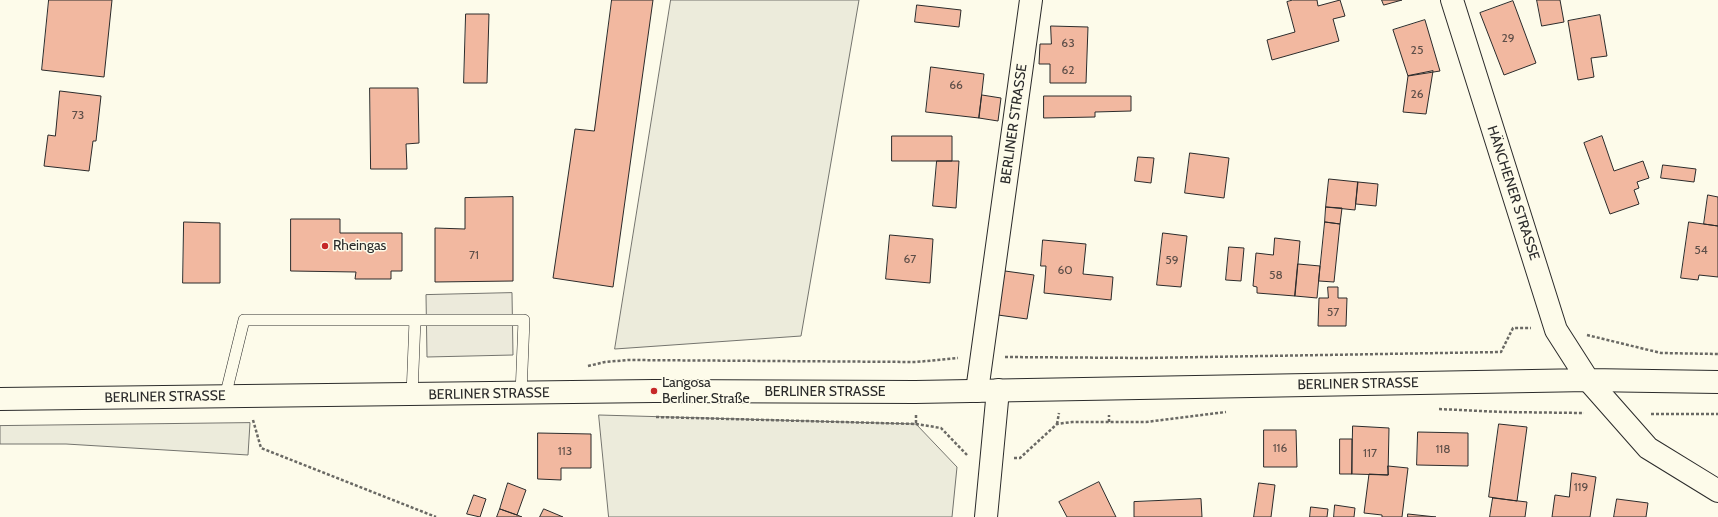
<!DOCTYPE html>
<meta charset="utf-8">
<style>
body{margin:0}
canvas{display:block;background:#fdfbea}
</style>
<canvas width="1718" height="517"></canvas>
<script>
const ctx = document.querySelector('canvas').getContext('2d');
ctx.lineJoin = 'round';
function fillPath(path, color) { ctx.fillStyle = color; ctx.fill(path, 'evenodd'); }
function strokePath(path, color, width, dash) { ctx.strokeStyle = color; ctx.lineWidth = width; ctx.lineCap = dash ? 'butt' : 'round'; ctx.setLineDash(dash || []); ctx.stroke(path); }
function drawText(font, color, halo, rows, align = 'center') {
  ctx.font = font + ' Cabin,sans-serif'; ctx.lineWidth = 3; ctx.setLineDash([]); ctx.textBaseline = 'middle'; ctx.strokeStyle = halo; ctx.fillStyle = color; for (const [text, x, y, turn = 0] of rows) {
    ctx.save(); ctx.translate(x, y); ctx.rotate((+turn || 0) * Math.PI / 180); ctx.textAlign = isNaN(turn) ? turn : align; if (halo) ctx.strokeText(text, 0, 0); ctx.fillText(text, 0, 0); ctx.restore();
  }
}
const green = new Path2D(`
 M671,0H859L801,336L615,349Z
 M599,415L916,424L957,467L952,517H609Z
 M250,423L248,455L66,444H0V426Z`);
fillPath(green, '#ecebdb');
strokePath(green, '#74746e', 1);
const parking = new Path2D(`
 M512,293L513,355L427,357L426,295Z`);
fillPath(parking, '#eceadb');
strokePath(parking, '#74746e', 1);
const building = new Path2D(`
 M49,0H112L104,77L42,70Z
 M612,0H653L613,287L553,278L575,129L594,131Z
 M1293,0H1317L1318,6L1340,0L1345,16L1333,19L1339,41L1272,60L1267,40L1295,32L1287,2Z
 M1382,0H1402L1384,5Z
 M1537,0H1560L1564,22L1542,26Z
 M1513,1L1536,63L1504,75L1480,13Z
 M917,5L961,10L959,27L915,22Z
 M466,14H489L487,83H464Z
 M1600,15L1607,56L1591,58L1594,77L1578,80L1568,21Z
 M1425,20L1440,71L1408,76L1393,30Z
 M1051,26L1088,27L1086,83H1050V64H1039L1040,44H1051Z
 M931,67L984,74L979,118L926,112Z
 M1433,71L1426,114L1403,112L1408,76Z
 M370,88H418L419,143L406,144L407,169H371Z
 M60,91L101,96L96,141H93L89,171L44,166L48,135L55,136Z
 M982,95L1001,98L998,121L979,118Z
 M1044,96H1131V111L1095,112V117L1044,118Z
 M892,136H952V161H892Z
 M1602,136L1614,171L1643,161L1649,178L1637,182L1639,188L1634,190L1639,204L1610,214L1584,143Z
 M1190,153L1229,158L1224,198L1185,193Z
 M1138,157L1154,158L1151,183L1135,181Z
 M937,161H959L956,208L933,206Z
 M1663,165L1696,169L1694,182L1661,178Z
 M1329,179L1358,182L1355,210L1326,207Z
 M1358,182L1378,184L1376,206L1356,204Z
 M1708,195L1718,197V226L1704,224Z
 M513,197V281L435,282V228L465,229V198Z
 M1326,207L1342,208L1340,224L1325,222Z
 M291,219H340V233H402V271H391V279H355L356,272L291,271Z
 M184,222L220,223V283H183Z
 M1325,222L1340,224L1334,282L1319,281Z
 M1689,222L1718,226V277L1699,275L1698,280L1681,278Z
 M1163,233L1187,236L1181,287L1157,285Z
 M890,235L933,239L930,283L886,279Z
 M1275,238L1300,241L1295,296L1257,293V287L1253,286L1256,253L1273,255Z
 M1043,240L1086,244L1083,274L1113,277L1111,300L1044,293L1046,266H1041Z
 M1229,247L1244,248L1241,281L1226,280Z
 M1298,264L1320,266L1317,298L1295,296Z
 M1005,271L1034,275L1027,319L998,315Z
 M1328,287H1338V298H1347L1346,326H1318L1319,298H1328Z
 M1499,424L1527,427L1517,501L1489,497Z
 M1353,426L1389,428L1388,475L1352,474Z
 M1264,430H1296L1297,467H1264Z
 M1418,432L1468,433V466L1417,465Z
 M538,433L591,434V468H561V480L538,479Z
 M1340,439H1352V474H1340Z
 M1388,466L1408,468L1402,517H1382V515L1364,513L1369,474L1388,475Z
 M1572,473L1596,477L1590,517H1552L1555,495L1569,497Z
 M1099,482L1116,517H1067L1059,502Z
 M508,483L526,490L517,515L500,509Z
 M1259,483L1275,485L1271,517H1254Z
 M474,495L486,499L480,517L467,514Z
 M1493,498L1527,502L1525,517H1490Z
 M1201,499L1202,517H1134V502Z
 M1617,499L1648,503L1646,517H1614Z
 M1335,505L1355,508L1354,517H1334Z
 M1311,507L1328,509L1327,517H1310Z
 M500,509L517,515L522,517H497Z
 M544,509L563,517H540Z
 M1408,514L1436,517H1408Z`);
fillPath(building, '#f2b8a0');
strokePath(building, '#2b2b2b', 1);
const service = new Path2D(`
 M412,395L415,320
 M225,397L244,320H524L521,394`);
const minor = new Path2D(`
 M1588,380L1648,448L1718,491
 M977,391L1031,0
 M986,517L998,390`);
const secondary = new Path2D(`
 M1452,0L1556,330L1588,380
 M0,399L654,391L915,392L1588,380L1718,382`);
strokePath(service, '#2b2b2b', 12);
strokePath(minor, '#2b2b2b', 24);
strokePath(secondary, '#2b2b2b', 24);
strokePath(new Path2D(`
 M1587,335L1661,353L1718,354
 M1005,357L1145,358L1501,352L1513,328H1531
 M588,366L605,362L628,360L916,362L958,358
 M1439,409L1502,412L1584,413
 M1651,414H1718
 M916,415V424
 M656,417L916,424L941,428L967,455
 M253,420L261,448L436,517
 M1109,422V415
 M1057,424L1059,413
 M1014,458H1020L1057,424L1072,422H1146L1226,412`), '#6a6964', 2.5, [3, 2]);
strokePath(service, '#fdfbea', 11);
strokePath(minor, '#fdfbea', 22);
strokePath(secondary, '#fdfbea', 22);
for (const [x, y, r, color] of [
 [325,246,4,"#c62828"],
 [654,391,4,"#c62828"]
]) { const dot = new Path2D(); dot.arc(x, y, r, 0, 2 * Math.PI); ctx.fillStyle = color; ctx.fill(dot); strokePath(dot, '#fdfbea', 1.5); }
drawText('12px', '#5d4e48', null, [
 ["29",1508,38],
 ["63",1068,43],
 ["25",1417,50],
 ["62",1068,70],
 ["66",956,85],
 ["26",1417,94],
 ["73",78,115],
 ["54",1701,250],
 ["71",474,255],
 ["67",910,259],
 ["59",1172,260],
 ["60",1065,270],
 ["58",1276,275],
 ["57",1333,312],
 ["116",1280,448],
 ["118",1443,449],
 ["113",565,451],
 ["117",1370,453],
 ["119",1581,487]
]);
drawText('14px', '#2b2b2b', '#fdfbea', [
 ["BERLINER STRASSE",1014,124,-82],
 ["HÄNCHENER STRASSE",1513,193,72],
 ["BERLINER STRASSE",1358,384,-1],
 ["BERLINER STRASSE",825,392],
 ["BERLINER STRASSE",489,394,-1],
 ["BERLINER STRASSE",165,397,-1]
]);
drawText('14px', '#2b2b2b', '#fdfbea', [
 ["Rheingas",333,246],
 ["Langosa",662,383],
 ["Berliner Straße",662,399]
], 'left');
</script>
